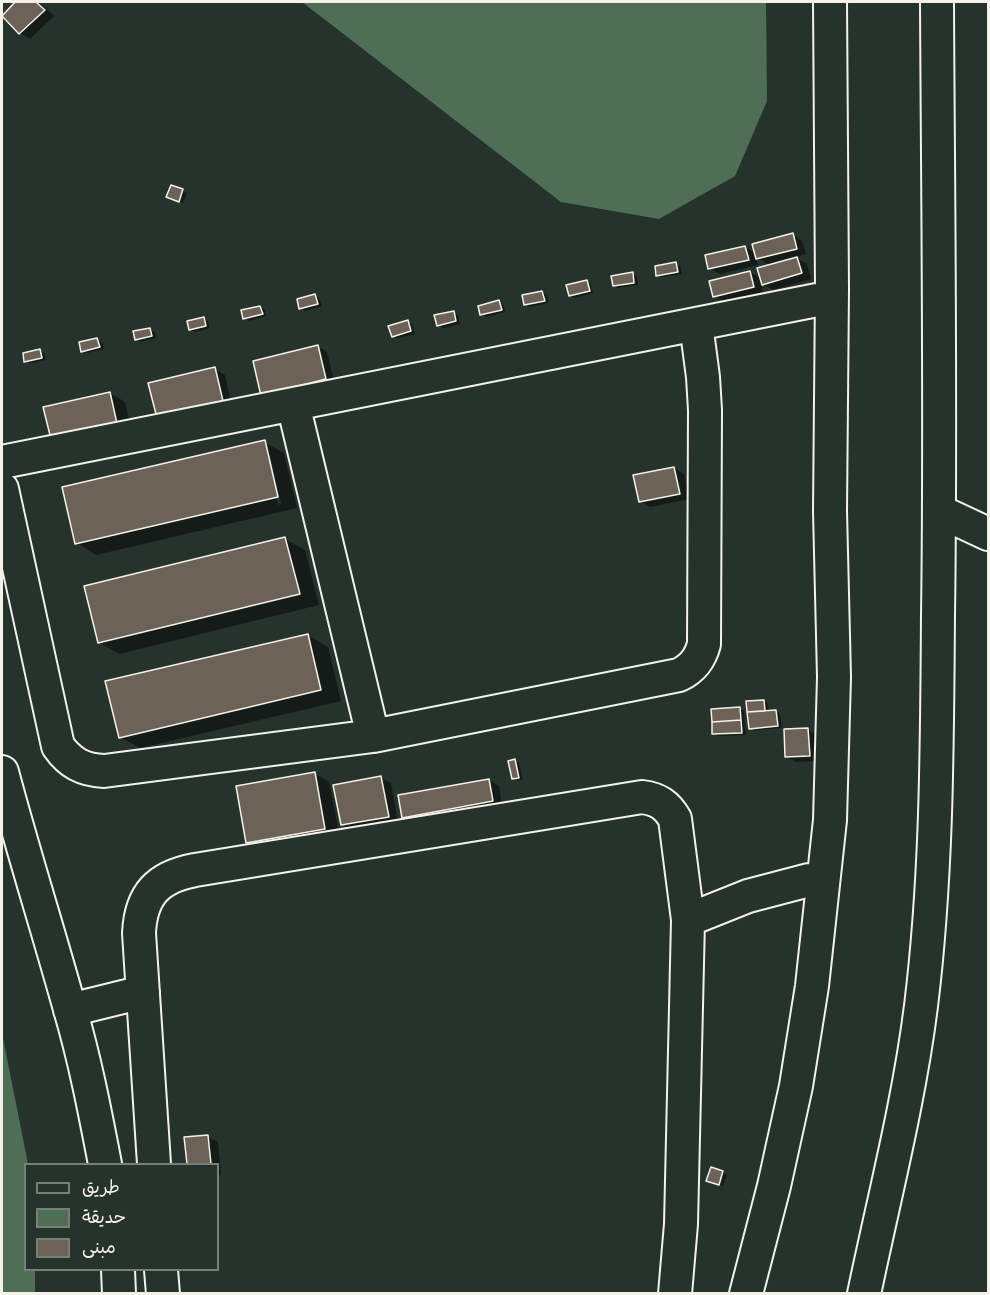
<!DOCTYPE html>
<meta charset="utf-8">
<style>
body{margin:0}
#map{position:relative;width:990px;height:1295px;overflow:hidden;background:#26332d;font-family:Dekko,"Playpen Sans Arabic",sans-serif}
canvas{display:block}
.frame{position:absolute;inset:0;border:3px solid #f4f1e8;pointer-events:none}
.legend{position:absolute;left:24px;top:1163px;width:195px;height:108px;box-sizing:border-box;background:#26332d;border:2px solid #787f78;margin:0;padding:8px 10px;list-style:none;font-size:18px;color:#f4f1e8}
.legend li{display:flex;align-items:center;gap:12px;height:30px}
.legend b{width:30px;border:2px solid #787f78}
</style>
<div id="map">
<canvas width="990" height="1295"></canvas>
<div class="frame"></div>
<ul class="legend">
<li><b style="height:8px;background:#26332d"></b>طريق</li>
<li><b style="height:16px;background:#4f6e56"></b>حديقة</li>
<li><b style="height:16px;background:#6d6257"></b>مبنى</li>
</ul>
</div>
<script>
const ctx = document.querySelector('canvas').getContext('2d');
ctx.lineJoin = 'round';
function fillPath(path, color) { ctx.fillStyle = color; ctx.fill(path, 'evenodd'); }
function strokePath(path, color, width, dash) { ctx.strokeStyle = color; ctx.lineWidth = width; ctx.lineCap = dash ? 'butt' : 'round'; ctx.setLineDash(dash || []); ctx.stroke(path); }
fillPath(new Path2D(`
 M302,2H766L767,101L735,176L659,219L561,202Z
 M2,1033L28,1164H26V1270H35V1293H2Z`), '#4f6e56');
fillPath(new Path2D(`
 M17,2H39L54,16L30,39L20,33L3,15Z
 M172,187L187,193L183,203L173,199Z
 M793,235L802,241L806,254L795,257L807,264L811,279L773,290L761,283L763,292L725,302L715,296L750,272L762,279L771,266L756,257L758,265L720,274L710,268L745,247L757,254Z
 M676,264L681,267L682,274L662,277L658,275Z
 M632,274L637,276L638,285L618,288L614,285Z
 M587,282L591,285L593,293L574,298L570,295Z
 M542,292L547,295L548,303L530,307L526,304Z
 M315,295L319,298L322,306L305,311L301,308Z
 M499,302L503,304L505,312L486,317L482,314Z
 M260,307L265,310L266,316L249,321L245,318Z
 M453,312L458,315L460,324L443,328L438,325Z
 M204,319L208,321L210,328L195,332L191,329Z
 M408,322L412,324L415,334L397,338L393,336Z
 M150,330L155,332L156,338L141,342L136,339Z
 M97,340L102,342L104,349L87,353L82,351Z
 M317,346L327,352L335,385L272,400Z
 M40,350L44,353L46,360L30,363L26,361Z
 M215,369L225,375L232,407L168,423Z
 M110,393L125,402L133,436L68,451Z
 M264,442L284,453L297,508L96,555L77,543ZM266,455H270L281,504L278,505Z
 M674,468L684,474L690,499L650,507L640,501Z
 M285,539L305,550L319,605L119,654L99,642Z
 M308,635L328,647L341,701L140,748L120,737Z
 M764,701L768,704L769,712L776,711L780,714L782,728L755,730L750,728Z
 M740,709L744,711L746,735L718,736L714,734Z
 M808,730L818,735L819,761L796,762L786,756Z
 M515,761L519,763L523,780H518L513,778Z
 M314,773L329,782L340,837L263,851L248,843Z
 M381,778L391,783L398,822L352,830L342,824Z
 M489,780L499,786L502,806L413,822L403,817Z
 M208,1137L218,1142L221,1175L218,1176V1164H188L185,1139Z
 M722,1172L727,1175L723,1186L713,1183Z`), '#0007');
const building = new Path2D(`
 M15,2H36L45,10L19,34L2,16Z
 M171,185L183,189L179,202L166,197Z
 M793,233L797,249L756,259L752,244Z
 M745,246L749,260L708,269L705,255Z
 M797,257L802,273L762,285L757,268Z
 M676,262L678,272L656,276L655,266Z
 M750,271L754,287L713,297L709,281Z
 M633,272L634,283L613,286L611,276Z
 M587,280L590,291L569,296L566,285Z
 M542,291L545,301L524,305L522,295Z
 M315,294L318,304L299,309L297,299Z
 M499,300L502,310L480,315L478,306Z
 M260,306L263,314L243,319L241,310Z
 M454,311L456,321L437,326L434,315Z
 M204,317L206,326L189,330L187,321Z
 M408,320L411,331L392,337L388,326Z
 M150,328L152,336L135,340L133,331Z
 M97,338L100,347L81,352L79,342Z
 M318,345L326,379L261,396L253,361Z
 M40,349L42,358L24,362L23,353Z
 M215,367L223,401L157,418L148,383Z
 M110,392L118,428L52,443L43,407Z
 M265,440L278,497L75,544L62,487Z
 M674,467L680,494L639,502L633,475Z
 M285,537L300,594L98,643L84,586Z
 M308,634L321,690L119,738L105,681Z
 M764,700L765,711L747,712L746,701Z
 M740,707L741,720L712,722L711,709Z
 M776,710L778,726L749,729L747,712Z
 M741,720L742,733L712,734V722Z
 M808,728L810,756L785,757L784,729Z
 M515,759L519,778L512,779L508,761Z
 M315,772L325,829L246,843L236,786Z
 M381,776L389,817L341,825L333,785Z
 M489,779L493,801L402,818L398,795Z
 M208,1135L211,1164H187L184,1137Z
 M711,1167L723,1171L719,1185L706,1181Z`);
fillPath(building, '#6d6257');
strokePath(building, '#f4f1e8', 1.5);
const minor = new Path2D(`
 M293,404L373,736
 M2,462L817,300
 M2,489L58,746C70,763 83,770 104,771L373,736L679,675C693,668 700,659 704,644L705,410L703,377L696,324
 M939,511L988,534
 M2,772C23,851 48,930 70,1009C85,1060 95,1112 105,1164
 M688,920L748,896L809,880
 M70,1010L143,992
 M154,1164L139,933C141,894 158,877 195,870L642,797C658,799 667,805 675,819L688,920L681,1224L675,1294
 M118,1270L119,1294
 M161,1270L163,1294
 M746,1294L774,1186L796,1086L812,986L830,820L834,677L830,511L832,289L830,2
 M864,1294C884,1198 909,1102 921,1006C937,876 937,745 938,615C941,410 938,206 937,2`);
strokePath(minor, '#f4f1e8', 36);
strokePath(minor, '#26332d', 32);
</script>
